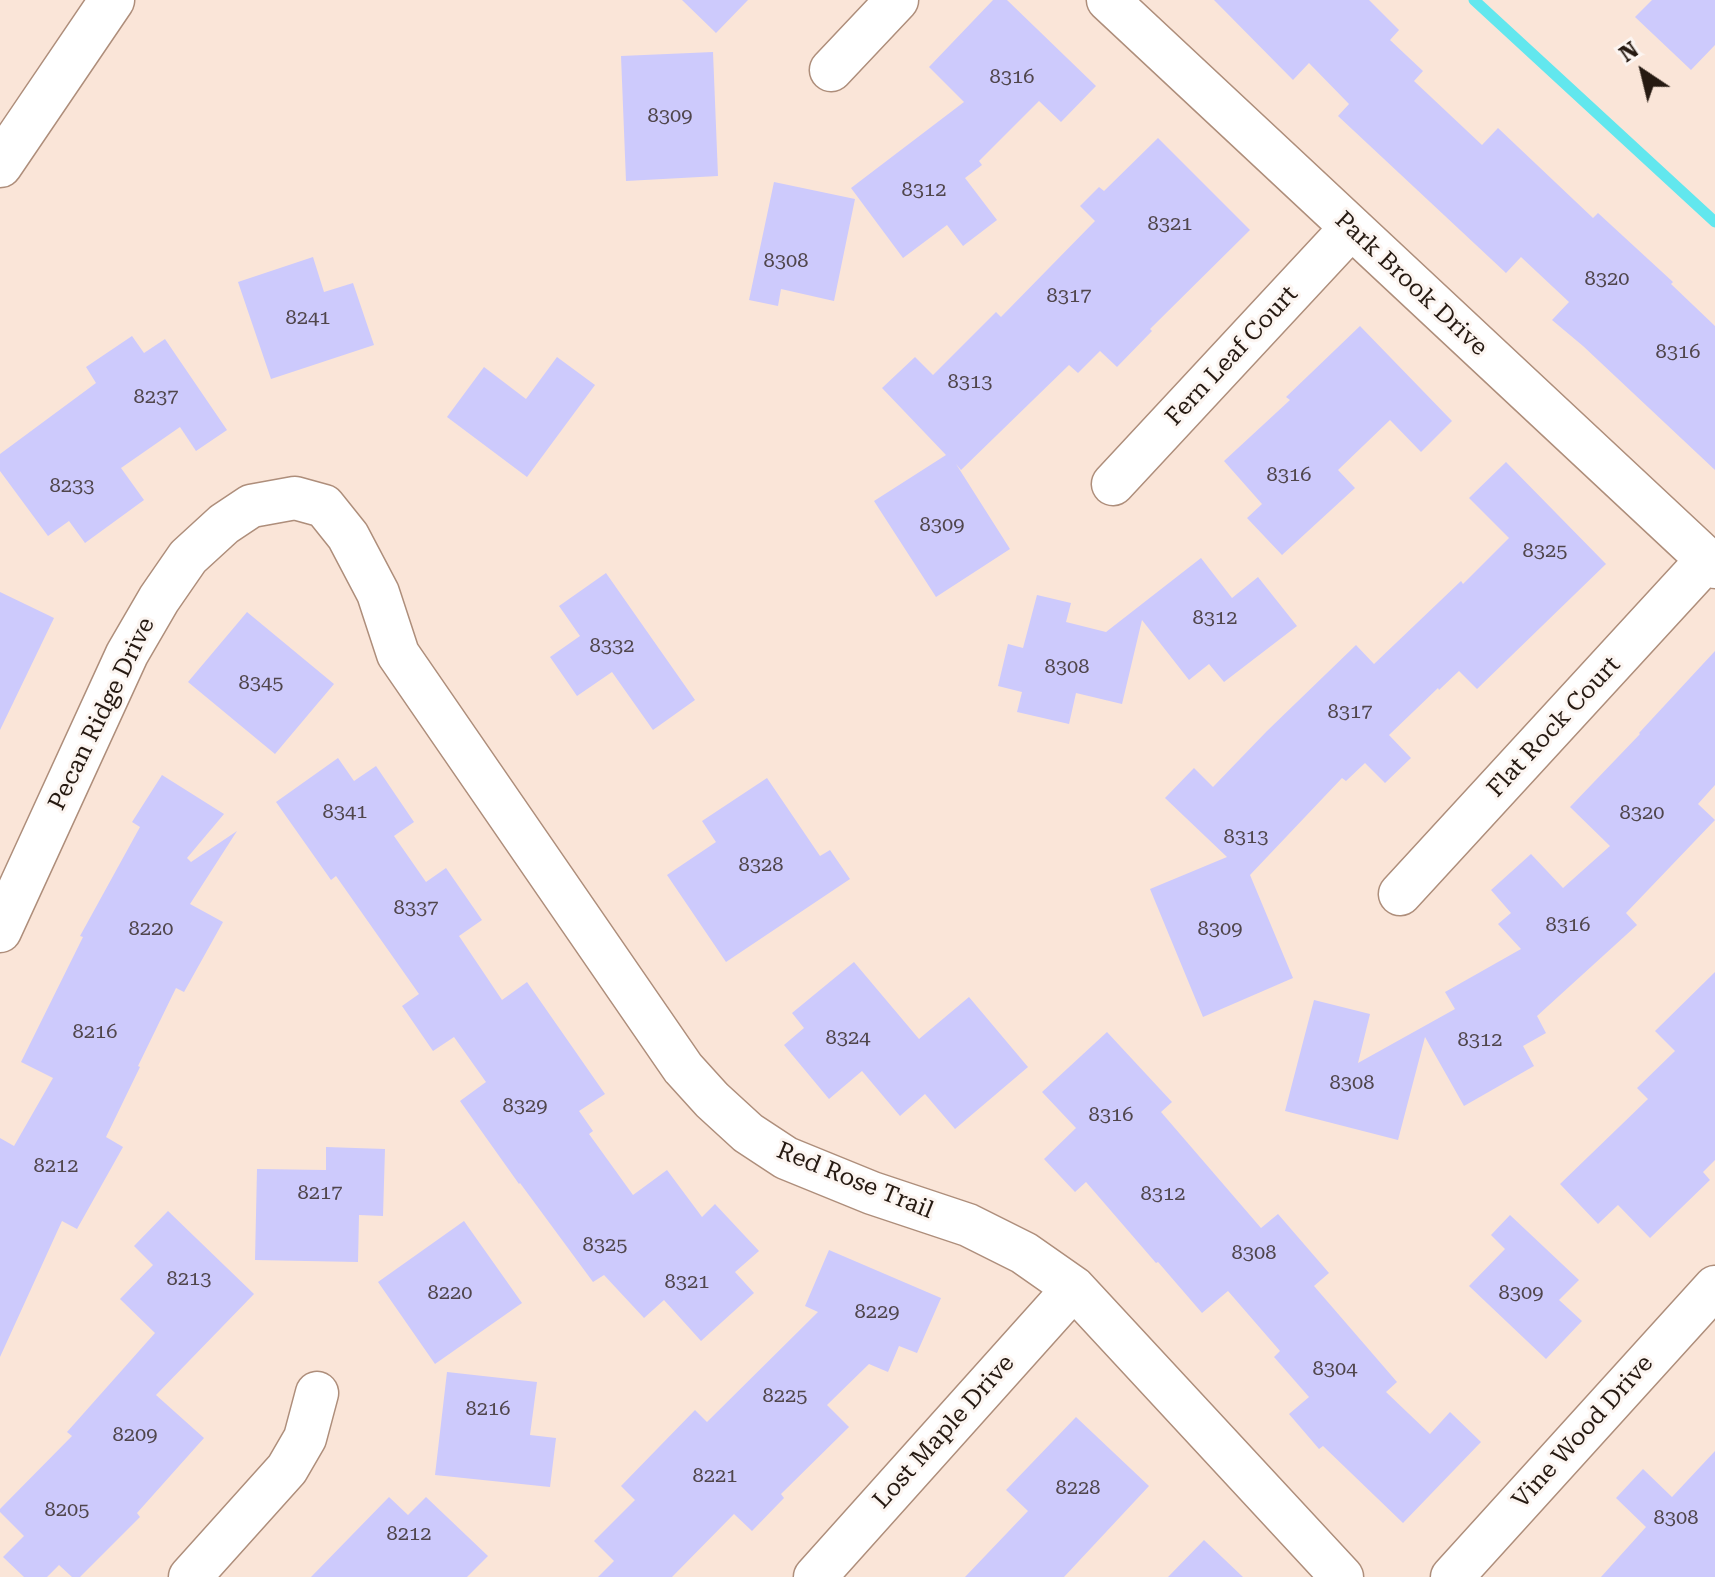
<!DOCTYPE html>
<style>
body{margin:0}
#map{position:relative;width:1715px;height:1577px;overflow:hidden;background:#fae5d8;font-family:"Roboto Serif",serif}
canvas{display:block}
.north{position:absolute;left:1603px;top:32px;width:80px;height:80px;-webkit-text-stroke:6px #fcf5f1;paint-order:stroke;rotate:325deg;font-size:22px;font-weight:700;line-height:32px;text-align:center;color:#261a12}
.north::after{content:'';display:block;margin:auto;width:28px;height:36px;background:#261a12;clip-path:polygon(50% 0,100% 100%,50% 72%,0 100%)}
</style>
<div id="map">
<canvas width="1715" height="1577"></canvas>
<div class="north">N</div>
</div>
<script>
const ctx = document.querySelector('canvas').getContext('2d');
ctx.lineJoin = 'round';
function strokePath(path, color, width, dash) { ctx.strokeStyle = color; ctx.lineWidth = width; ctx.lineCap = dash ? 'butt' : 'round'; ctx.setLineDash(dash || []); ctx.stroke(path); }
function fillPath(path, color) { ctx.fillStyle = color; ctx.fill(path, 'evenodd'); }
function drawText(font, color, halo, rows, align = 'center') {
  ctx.font = font + ' "Roboto Serif",serif'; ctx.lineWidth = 6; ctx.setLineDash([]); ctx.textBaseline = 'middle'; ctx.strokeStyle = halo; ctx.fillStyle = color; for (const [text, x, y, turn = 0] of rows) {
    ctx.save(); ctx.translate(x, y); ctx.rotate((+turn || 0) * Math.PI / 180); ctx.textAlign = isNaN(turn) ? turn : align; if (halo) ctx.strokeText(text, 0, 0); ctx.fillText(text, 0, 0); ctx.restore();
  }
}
strokePath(new Path2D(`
 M1474,0L1715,222`), '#62e7ee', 11);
fillPath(new Path2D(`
 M682,0H748L716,33Z
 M993,0H1007L1096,86L1061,122L1039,101L979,161L982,165L965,178L997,220L963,246L947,225L903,258L851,188L964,102L929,67Z
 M1214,0H1369L1399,30L1390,40L1423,71L1414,81L1482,145L1498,128L1593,218L1598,213L1673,282L1671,284L1715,326V470L1583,346L1552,320L1569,302L1521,257L1506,273L1338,116L1349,104L1309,63L1293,80Z
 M1652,0H1715V45L1691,70L1635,17Z
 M713,52L718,176L626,181L621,56Z
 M1158,138L1250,230L1150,329L1152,331L1117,367L1100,351L1078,373L1069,365L961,470L956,464L1010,549L936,597L874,501L946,455L882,388L915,357L933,375L996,312L1001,317L1095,221L1080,206L1099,187L1104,191Z
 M774,182L855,199L834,301L781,289L778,306L749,300Z
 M313,257L324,292L353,283L374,345L271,379L238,282Z
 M1360,326L1452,421L1421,452L1390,420L1338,470L1355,488L1282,555L1247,518L1262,504L1224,461L1290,400L1286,397Z
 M132,336L144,353L165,339L227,430L196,451L180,427L121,468L144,500L85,543L69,521L48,536L0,471V454L96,383L86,367Z
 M557,357L595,385L527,477L447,417L484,367L526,399Z
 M1506,462L1606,564L1477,689L1459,671L1439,690L1438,688L1389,735L1411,758L1385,783L1365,763L1346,781L1342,778L1250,875L1293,978L1203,1017L1150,889L1227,857L1165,798L1194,768L1213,787L1267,731L1356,645L1374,664L1461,581L1463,584L1509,538L1469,498Z
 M1201,558L1232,598L1258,577L1297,626L1224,682L1209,664L1189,680L1142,620L1122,704L1076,693L1069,724L1017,712L1022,692L998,686L1008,644L1023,648L1037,595L1071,603L1066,622L1106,632Z
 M606,573L695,700L653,730L612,672L577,696L550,657L580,636L559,606Z
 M0,592L54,618L0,730Z
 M247,612L334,684L275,754L188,682Z
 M1715,651V785L1698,804L1715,820L1626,913L1637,925L1537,1016L1546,1033L1523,1046L1534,1066L1464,1106L1425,1037L1398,1140L1285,1111L1314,1000L1370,1014L1358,1063L1455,1009L1445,992L1521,949L1498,924L1511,913L1491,890L1531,854L1563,888L1610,846L1570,807L1640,734L1639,733Z
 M338,758L354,781L376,766L414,822L394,836L426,882L446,868L482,920L459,936L502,1000L527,982L605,1094L579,1111L593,1131L589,1134L633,1195L667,1170L702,1217L715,1204L759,1251L735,1272L754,1293L701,1341L664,1300L644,1318L604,1275L593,1282L520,1183L519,1184L460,1101L486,1082L454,1037L433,1051L402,1006L419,994L336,876L331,880L276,802Z
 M162,775L224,814L187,858L191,862L237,831L190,904L223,922L184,992L176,988L138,1066L140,1067L106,1137L123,1147L77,1229L62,1221L0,1357V1138L14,1146L53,1078L21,1062L83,937L80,936L140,827L132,822Z
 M767,778L820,856L830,850L850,879L726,962L667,875L716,842L702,821Z
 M854,962L919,1039L969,997L1028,1067L955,1129L925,1094L900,1116L862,1071L829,1099L784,1045L804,1028L792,1013Z
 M1715,972V1160L1703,1172L1710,1180L1650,1238L1618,1205L1598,1224L1560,1184L1648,1099L1637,1088L1675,1051L1655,1031Z
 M1107,1032L1172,1102L1161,1112L1261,1228L1278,1214L1329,1273L1314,1286L1397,1382L1386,1392L1430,1434L1450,1412L1481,1442L1403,1523L1323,1446L1319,1449L1289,1414L1309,1397L1274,1357L1280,1351L1228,1291L1202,1313L1158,1262L1156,1263L1086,1182L1075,1192L1044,1159L1076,1128L1042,1092Z
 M326,1147L385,1149L383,1216L359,1215L358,1262L255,1260L257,1169L326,1170Z
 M168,1211L254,1294L156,1395L204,1438L137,1513L140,1517L80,1577H72L59,1565L47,1577H24L3,1557L24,1536L0,1512V1509L72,1436L67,1432L155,1333L120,1299L153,1265L134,1246Z
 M1510,1215L1579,1280L1559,1300L1582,1321L1546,1359L1469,1286L1505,1249L1491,1235Z
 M464,1221L522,1303L435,1364L378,1282Z
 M829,1250L941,1298L917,1353L899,1346L888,1372L869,1364L827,1405L849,1427L781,1494L784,1498L752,1531L734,1514L672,1577H598L614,1561L594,1541L635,1500L621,1486L695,1410L707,1422L818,1312L805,1306Z
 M447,1372L537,1382L530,1435L556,1438L550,1487L435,1475Z
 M1076,1417L1149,1486L1064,1577H965L1028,1511L1006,1490Z
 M1715,1451V1577H1601L1646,1527L1616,1498L1643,1469L1672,1497Z
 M389,1497L408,1515L426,1497L488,1556L467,1577H311Z
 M1204,1540L1243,1577H1168Z`), '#cdcafc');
const minor = new Path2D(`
 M1108,0L1715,567
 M831,70L897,0
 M1113,484L1351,228
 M1400,894L1707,560
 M0,931L127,654L159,599L188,557L224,524L251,506L295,498L324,506L348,536L378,593L398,654L683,1068L712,1100L748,1133L786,1158L872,1193L968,1225L1024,1253L1074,1288L1342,1577
 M190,1577L287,1469L305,1438L317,1393
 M815,1577L1074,1288
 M1452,1577L1715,1287`);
const primary = new Path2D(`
 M0,165L112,0`);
strokePath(minor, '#ae8e7b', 45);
strokePath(primary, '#ae8e7b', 47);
strokePath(minor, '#fff', 42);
strokePath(primary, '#fff', 44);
drawText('20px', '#50464c', null, [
 ["8316",1012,77],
 ["8309",670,116],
 ["8312",924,190],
 ["8321",1170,224],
 ["8308",786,261],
 ["8320",1607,279],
 ["8317",1069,296],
 ["8241",308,318],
 ["8316",1678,352],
 ["8313",970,382],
 ["8237",156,397],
 ["8316",1289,475],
 ["8233",72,486],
 ["8309",942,525],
 ["8325",1545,551],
 ["8312",1215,618],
 ["8332",612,646],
 ["8308",1067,667],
 ["8345",261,683],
 ["8317",1350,712],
 ["8341",345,812],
 ["8320",1642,813],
 ["8313",1246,837],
 ["8328",761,865],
 ["8337",416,908],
 ["8316",1568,925],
 ["8220",151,929],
 ["8309",1220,929],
 ["8216",95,1032],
 ["8324",848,1038],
 ["8312",1480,1040],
 ["8308",1352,1083],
 ["8329",525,1106],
 ["8316",1111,1115],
 ["8212",56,1166],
 ["8217",320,1193],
 ["8312",1163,1194],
 ["8325",605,1245],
 ["8308",1254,1253],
 ["8213",189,1279],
 ["8321",687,1282],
 ["8220",450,1293],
 ["8309",1521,1293],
 ["8229",877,1312],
 ["8304",1335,1369],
 ["8225",785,1396],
 ["8216",488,1409],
 ["8209",135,1435],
 ["8221",715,1476],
 ["8228",1078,1488],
 ["8205",67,1510],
 ["8308",1676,1518],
 ["8212",409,1534]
]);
drawText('24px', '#261a12', '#fcf5f1', [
 ["Park Brook Drive",1411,284,43],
 ["Fern Leaf Court",1232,356,-47],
 ["Pecan Ridge Drive",102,714,-64],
 ["Flat Rock Court",1554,727,-47],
 ["Red Rose Trail",855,1181,22],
 ["Lost Maple Drive",944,1432,-48],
 ["Vine Wood Drive",1583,1432,-48]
]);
</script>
